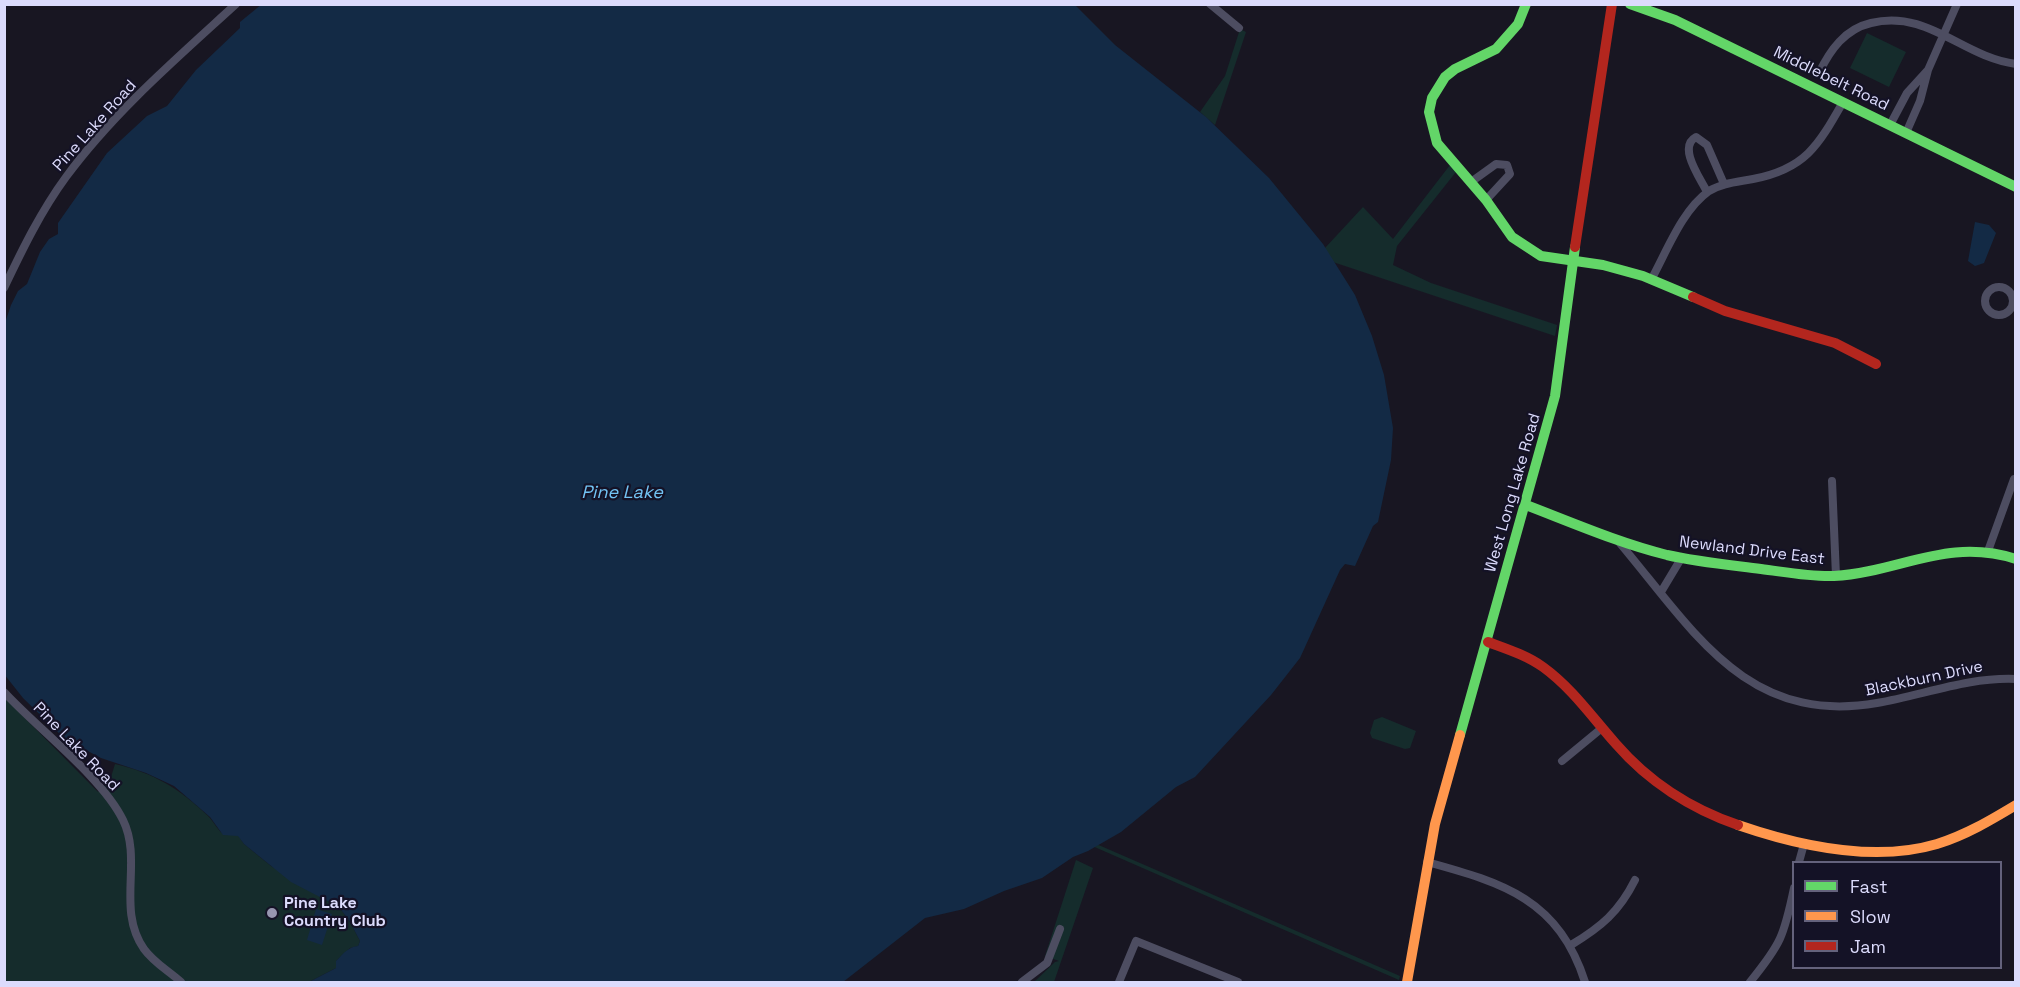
<!DOCTYPE html>
<style>
body{margin:0}
#map{position:relative;width:2020px;height:987px;overflow:hidden;background:#181622;font-family:"Space Grotesk",sans-serif}
canvas{display:block}
.frame{position:absolute;inset:0;border:6px solid #dcdbfc;pointer-events:none}
.legend{position:absolute;left:1792px;top:861px;width:210px;height:108px;box-sizing:border-box;background:#141226;border:2px solid #64627c;margin:0;padding:8px 10px;list-style:none;font-size:18px;color:#dcdbfc}
.legend li{display:flex;align-items:center;gap:12px;height:30px}
.legend b{width:30px;border:2px solid #64627c}
</style>
<div id="map">
<canvas width="2020" height="987"></canvas>
<div class="frame"></div>
<ul class="legend">
<li><b style="height:8px;background:#63d668"></b>Fast</li>
<li><b style="height:8px;background:#ff974d"></b>Slow</li>
<li><b style="height:8px;background:#b3261e"></b>Jam</li>
</ul>
</div>
<script>
const ctx = document.querySelector('canvas').getContext('2d');
ctx.lineJoin = 'round';
function fillPath(path, color) { ctx.fillStyle = color; ctx.fill(path, 'evenodd'); }
function strokePath(path, color, width, dash) { ctx.strokeStyle = color; ctx.lineWidth = width; ctx.lineCap = dash ? 'butt' : 'round'; ctx.setLineDash(dash || []); ctx.stroke(path); }
function drawText(font, color, halo, rows, align = 'center') {
  ctx.font = font + ' "Space Grotesk",sans-serif'; ctx.lineWidth = 4.5; ctx.setLineDash([]); ctx.textBaseline = 'middle'; ctx.strokeStyle = halo; ctx.fillStyle = color; for (const [text, x, y, turn = 0] of rows) {
    ctx.save(); ctx.translate(x, y); ctx.rotate((+turn || 0) * Math.PI / 180); ctx.textAlign = isNaN(turn) ? turn : align; if (halo) ctx.strokeText(text, 0, 0); ctx.fillText(text, 0, 0); ctx.restore();
  }
}
fillPath(new Path2D(`
 M1240,29L1246,32L1215,125L1200,112L1225,76Z
 M1867,33L1906,52L1889,87L1850,68Z
 M1450,165L1456,172L1397,246L1393,265L1431,283L1557,325L1555,336L1321,258L1325,248L1363,207L1393,239Z
 M5,698L98,792L111,777L115,764C154,773 180,789 208,816C214,822 217,829 223,834L238,835L244,844L271,866L339,907L350,922L360,941L358,946L350,948L336,961V968L309,982H5Z
 M1382,717L1416,731L1410,748L1405,749L1372,738L1370,733L1374,720Z
 M1094,843L1400,976L1399,980L1090,845Z
 M1076,860L1093,868L1054,982H1034L1055,962L1059,961L1045,956Z`), '#152c2c');
fillPath(new Path2D(`
 M262,4L1075,5L1115,45L1206,117L1269,178L1323,244L1355,295L1372,336L1384,375L1393,428L1391,460L1378,522L1373,526L1355,566L1345,564L1340,570L1300,658L1271,695L1195,777L1176,787L1121,832L1088,851L1073,857L1042,878L1004,891L964,909L925,918L843,982H309L336,968V961C342,955 349,946 358,946L360,941L350,922L339,907L291,882L244,844L238,836L223,835L210,817L174,786L146,773L101,758L65,739L23,698L4,674V326L11,305L18,291L27,284L40,252L49,239L58,234V223L107,153L147,116L167,106L196,70L240,28V22Z
 M1975,222L1989,225L1996,233L1984,263L1975,266L1968,261Z
 M316,909L332,914L322,945L307,940Z`), '#132a45');
strokePath(new Path2D(`
 M1210,4L1239,28
 M1928,70L1957,4
 M1819,73C1830,50 1845,29 1871,23C1928,9 1962,57 2016,64
 M1890,125L1907,93L1928,70L1920,101L1906,133
 M1471,182L1496,164L1507,165L1510,174L1486,200
 M1707,192C1701,179 1677,147 1696,137L1707,145L1724,184
 M1651,280C1667,251 1682,210 1709,191C1722,183 1738,182 1753,179C1805,169 1818,146 1843,102
 M1985 301a14 14 0 1 1 28 0a14 14 0 1 1-28 0Z
 M4,288C22,250 41,211 66,177C114,112 177,58 236,4
 M1832,481L1836,576
 M1618,541C1692,628 1745,726 1877,703C1924,695 1967,677 2016,679
 M1988,551L2014,479
 M1661,592L1682,557
 M4,692C38,729 102,777 123,820C143,861 116,909 144,949C154,963 169,971 181,982
 M1562,761L1602,728
 M1427,862C1504,883 1559,900 1585,982
 M1799,862L1804,844
 M1571,945C1601,927 1619,912 1635,880
 M1022,982L1047,963L1060,929
 M1119,982L1136,941L1238,982
 M1750,982C1781,944 1784,936 1794,888`), '#4d4d61', 8);
strokePath(new Path2D(`
 M1526,4L1518,24L1496,49L1455,69L1445,77L1432,98L1429,112L1437,143L1486,200L1512,237L1541,256L1603,265L1643,276L1693,297
 M1630,4L1675,20L2016,187
 M1526,505C1573,523 1619,543 1667,555C1698,562 1730,565 1761,569C1785,572 1810,577 1834,576C1900,572 1947,537 2016,559
 M1460,735L1555,396L1575,247`), '#63d668', 10);
strokePath(new Path2D(`
 M1738,825C1799,846 1873,863 1937,844C1966,835 1991,820 2016,805
 M1407,982L1435,824L1460,735`), '#ff974d', 10);
strokePath(new Path2D(`
 M1575,247L1612,4
 M1693,297L1725,311L1835,343L1876,364
 M1488,642C1507,649 1526,655 1543,667C1572,688 1592,717 1616,744C1648,781 1691,809 1738,825`), '#b3261e', 10);
for (const [x, y, r, color] of [
 [272,913,6,"#9796b0"]
]) { const dot = new Path2D(); dot.arc(x, y, r, 0, 2 * Math.PI); ctx.fillStyle = color; ctx.fill(dot); strokePath(dot, '#141226', 2); }
drawText('16px', '#dcdbfc', '#141226', [
 ["Middlebelt Road",1831,79,26],
 ["Pine Lake Road",95,126,-48],
 ["West Long Lake Road",1513,493,-74],
 ["Newland Drive East",1752,551,7],
 ["Blackburn Drive",1924,679,-12],
 ["Pine Lake Road",76,747,46]
]);
drawText('bold 16px', '#dcdbfc', '#141226', [
 ["Pine Lake",284,904],
 ["Country Club",284,922]
], 'left');
drawText('italic 18px', '#72c2f3', '#141226', [
 ["Pine Lake",622,493]
]);
</script>
